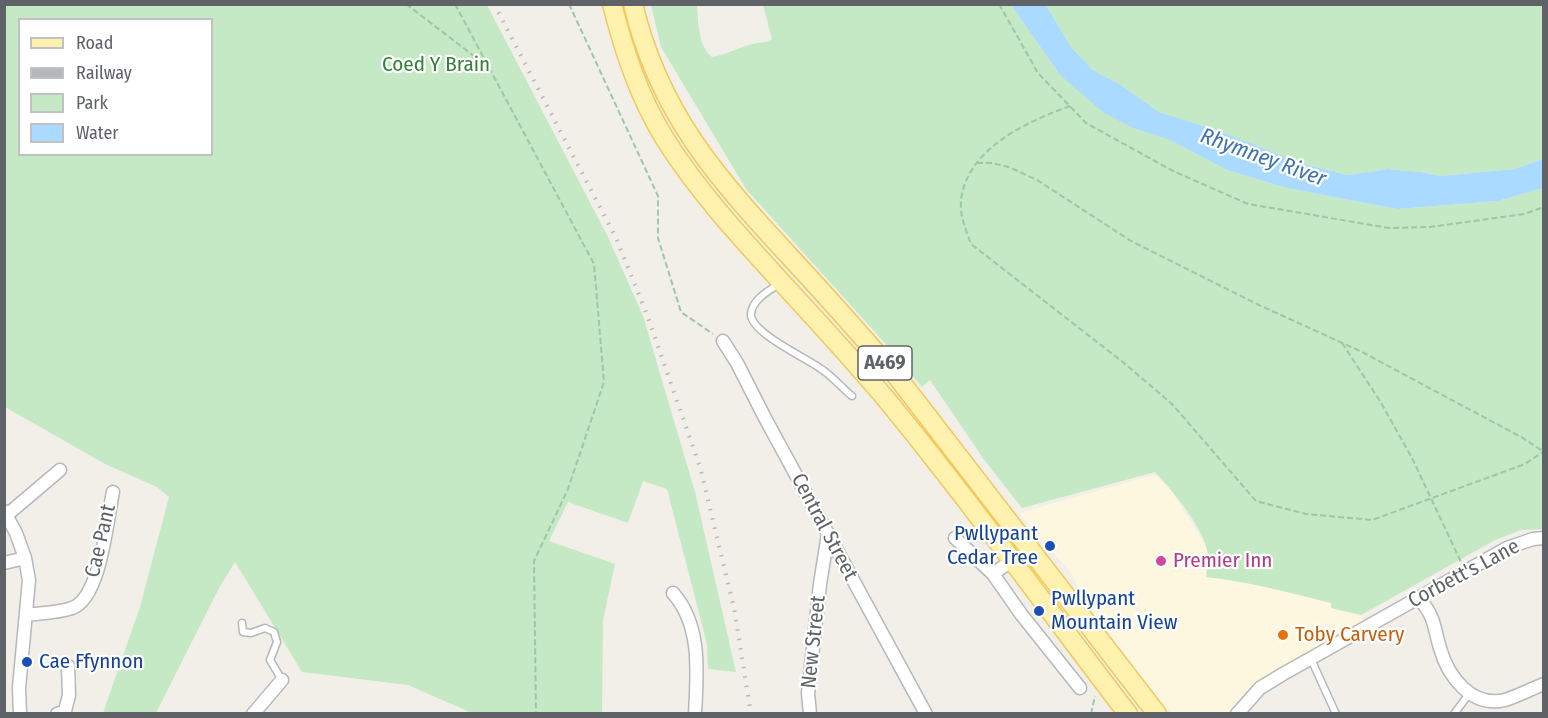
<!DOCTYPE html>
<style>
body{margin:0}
#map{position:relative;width:1548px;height:718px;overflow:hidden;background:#f1efe8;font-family:"Fira Sans Condensed",sans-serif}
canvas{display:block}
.frame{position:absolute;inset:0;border:6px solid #5f6368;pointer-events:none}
.legend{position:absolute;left:18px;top:18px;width:195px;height:138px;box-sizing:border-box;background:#fff;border:2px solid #bfc1c3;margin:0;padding:8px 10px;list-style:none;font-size:18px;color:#5f6368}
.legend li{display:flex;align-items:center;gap:12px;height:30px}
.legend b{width:30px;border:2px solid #bfc1c3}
</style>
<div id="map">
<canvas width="1548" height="718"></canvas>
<div class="frame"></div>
<ul class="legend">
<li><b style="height:8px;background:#fff2af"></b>Road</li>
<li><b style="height:8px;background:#b6b7b8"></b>Railway</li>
<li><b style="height:16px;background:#c5e8c5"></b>Park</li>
<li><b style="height:16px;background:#aadaff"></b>Water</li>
</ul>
</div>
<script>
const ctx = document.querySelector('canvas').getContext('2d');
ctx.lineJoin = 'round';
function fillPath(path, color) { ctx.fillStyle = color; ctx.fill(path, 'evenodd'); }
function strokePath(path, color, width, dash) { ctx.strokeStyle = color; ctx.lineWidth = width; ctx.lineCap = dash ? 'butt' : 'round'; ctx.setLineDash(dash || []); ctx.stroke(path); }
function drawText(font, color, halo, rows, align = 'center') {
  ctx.font = font + ' "Fira Sans Condensed",sans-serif'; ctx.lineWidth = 4.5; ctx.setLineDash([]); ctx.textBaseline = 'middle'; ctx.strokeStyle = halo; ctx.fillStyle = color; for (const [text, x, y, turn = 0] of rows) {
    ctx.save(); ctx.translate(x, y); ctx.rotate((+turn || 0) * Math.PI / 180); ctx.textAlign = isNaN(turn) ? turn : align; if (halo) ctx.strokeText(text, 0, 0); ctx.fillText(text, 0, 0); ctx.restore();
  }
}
fillPath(new Path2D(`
 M1154,475L1169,487L1206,546L1208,557L1206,577L1240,581L1331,603V608L1361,615L1366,625L1299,658L1271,675L1234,713H1172L1161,704L1089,609L1071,573L1019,513Z`), '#fef7e0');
fillPath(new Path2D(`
 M4,5H487L608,237L643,316L695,492L736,672L708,669L707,644L667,489L643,481L628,523L568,502L549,541L615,564L603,620L602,713H472L408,685L302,672L235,562L219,588L156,713H103L140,607L169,497L157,487L105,464L5,407ZM20,20H212V154H20Z
 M651,5H697C698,20 698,47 712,57C725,55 736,49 749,45C757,42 765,44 772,39L763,5H1011L1060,75L1133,128L1170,140L1227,170L1287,188L1397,209L1498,201L1543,188V529L1521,530L1495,540L1361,615L1331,608V603C1289,592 1249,582 1206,577C1207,570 1209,561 1208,554C1204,528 1173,491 1155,472L1022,508L985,461L930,380L922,387L884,342L746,189L661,47Z
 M1046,5H1543V159L1515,169L1440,176L1421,172L1388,169L1347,175L1304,164L1216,130L1159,112L1121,85L1093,70L1071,47Z`), '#c5e8c5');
fillPath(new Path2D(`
 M1011,5H1046L1071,47L1093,70L1121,85L1159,112L1216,130L1304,164L1347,175L1388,169L1421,172L1440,176L1515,169L1543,159V188L1498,201L1397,209L1287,188L1227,170L1170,140L1133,128L1104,113L1060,75Z`), '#aadaff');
const lane = new Path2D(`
 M779,284C768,291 752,300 751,314C750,333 809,359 824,371C834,378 842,388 852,396
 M242,623L243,632L251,633L265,628L274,632L277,642L270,660L282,680
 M1311,659L1336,714
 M1454,714L1469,694`);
const street = new Path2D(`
 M723,341L737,363L765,418L926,714
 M4,511L16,533L25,558L29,580L19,688L20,714
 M8,514L60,470
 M955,538L993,574
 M1011,561L993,574L1021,614L1080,688
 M4,563L25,558
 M673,593C702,626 697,673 695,714
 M1419,598C1436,619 1433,625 1440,648C1448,677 1472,708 1505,700C1518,696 1531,689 1544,684
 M26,615C40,613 59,613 72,608C101,598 107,519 113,492
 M57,714L65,711L69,695L68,666
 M253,714L282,680
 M810,714L808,693L820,584L828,534
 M1237,714L1260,688L1283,674L1507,548L1533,539L1544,538`);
const primary = new Path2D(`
 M612,4C624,51 639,97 665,139C699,193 742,239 785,286C821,325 857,364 891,405C973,505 1049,611 1128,714
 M633,4C659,114 718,179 792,259C828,298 863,337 898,378L1157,714`);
strokePath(lane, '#b5b8bc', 9);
strokePath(street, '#b5b8bc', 15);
strokePath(primary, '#f2c960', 21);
strokePath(new Path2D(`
 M406,4L487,66
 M455,4L594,264L604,382L568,489L534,561L536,714
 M569,4L658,196V238L681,312L713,334
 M999,4L1038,73L1086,123L1173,171L1248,204L1389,228L1430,227L1524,214L1544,207
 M1070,106C1029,121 972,146 962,194C958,211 965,228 971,244L1124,363L1172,404L1256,501L1306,514L1372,520L1525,464L1543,452
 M977,163H992L1009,167L1037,180L1131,241L1259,305L1362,352L1523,438L1544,452
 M1342,343L1380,401L1412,458L1461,562
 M1091,714L1095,696`), '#9cc7a9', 2, [6, 3]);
strokePath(lane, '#fff', 6);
strokePath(street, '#fff', 12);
strokePath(primary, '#fff2af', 18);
strokePath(new Path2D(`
 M494,4L616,238L646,312L700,467L734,608L751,714`), '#b6b7b8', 4, [1.5, 8]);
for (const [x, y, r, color] of [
 [1050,546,6,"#1a4fb4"],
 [1161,561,6,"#d1479c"],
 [1039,611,6,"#1a4fb4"],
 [1283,635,6,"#e8710a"],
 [27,662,6,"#1a4fb4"]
]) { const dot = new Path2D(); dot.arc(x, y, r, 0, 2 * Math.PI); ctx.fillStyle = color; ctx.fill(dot); strokePath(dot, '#fff', 2); }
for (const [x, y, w] of [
 [885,363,54]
]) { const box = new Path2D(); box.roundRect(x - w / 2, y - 17, w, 34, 4.5); ctx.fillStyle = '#fff'; ctx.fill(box); strokePath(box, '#5f6368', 1.5); }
drawText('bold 20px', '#5f6368', null, [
 ["A469",885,363]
]);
drawText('21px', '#348238', '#fff', [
 ["Coed Y Brain",436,65]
]);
drawText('21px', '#5f6368', '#fff', [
 ["Central Street",824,527,62],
 ["Cae Pant",101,541,-77],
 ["Corbett's Lane",1464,574,-28],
 ["New Street",814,642,-84]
]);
drawText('21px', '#164399', '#fff', [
 ["Pwllypant",1038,534,"right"],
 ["Cedar Tree",1038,558,"right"],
 ["Pwllypant",1051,599],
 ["Mountain View",1051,623],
 ["Cae Ffynnon",39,662]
], 'left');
drawText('21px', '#b23c85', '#fff', [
 ["Premier Inn",1173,561]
], 'left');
drawText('21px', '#c56008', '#fff', [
 ["Toby Carvery",1295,635]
], 'left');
drawText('italic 22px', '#4174aa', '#fff', [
 ["Rhymney River",1263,158,20]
]);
</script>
